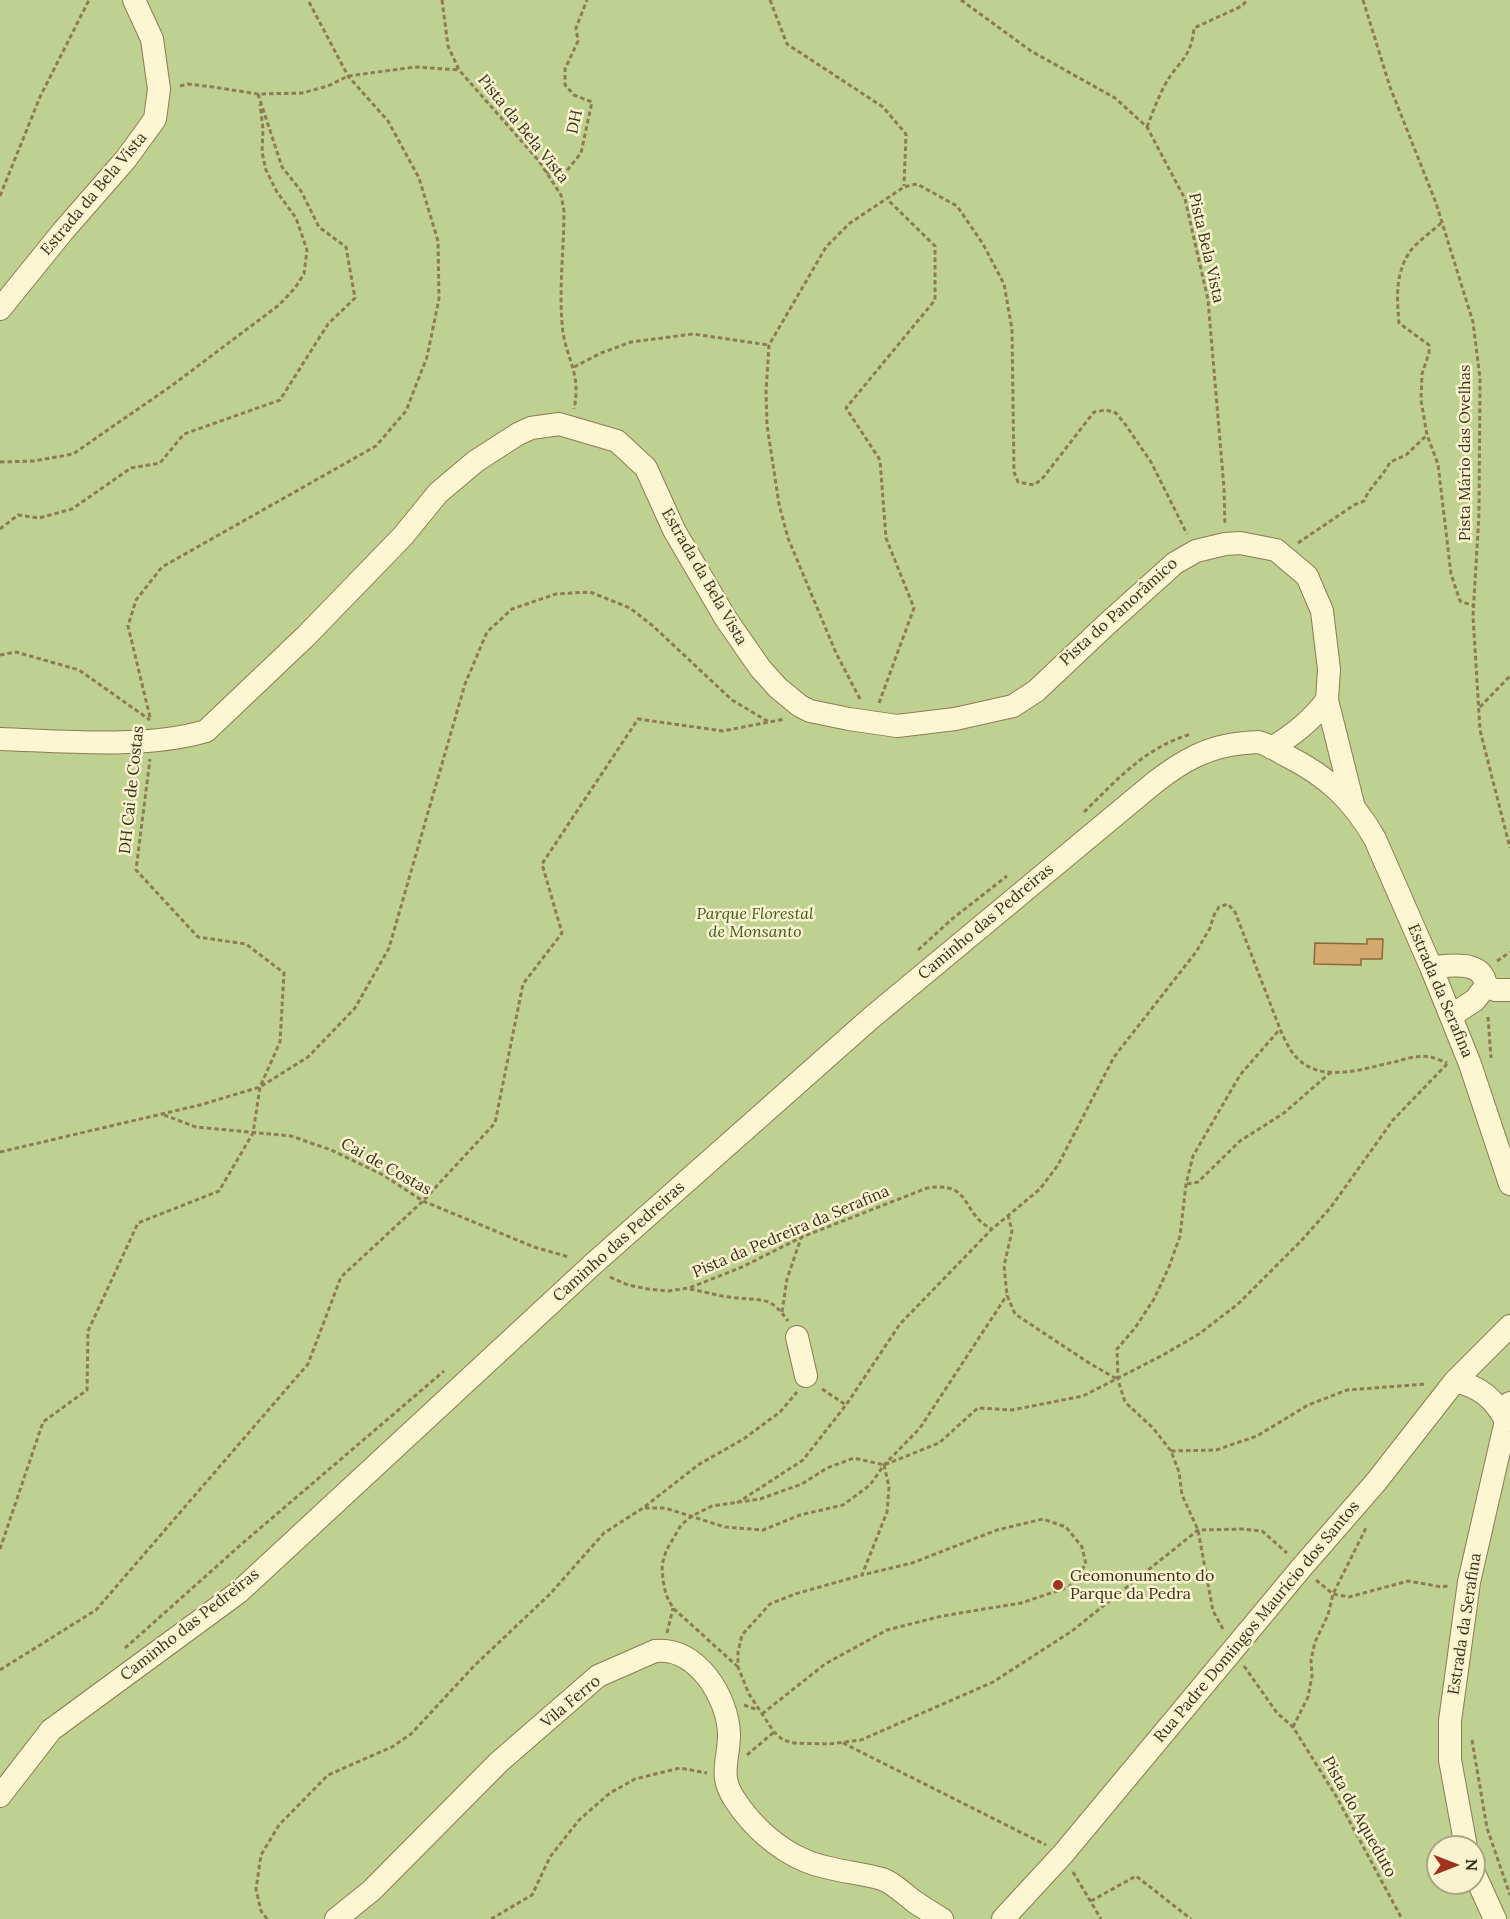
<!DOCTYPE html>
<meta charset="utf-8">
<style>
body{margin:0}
#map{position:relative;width:1510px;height:1919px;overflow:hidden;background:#f2eabe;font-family:Lora,serif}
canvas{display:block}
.north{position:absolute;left:1426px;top:1835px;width:60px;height:60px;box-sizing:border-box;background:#f8f3ce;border:2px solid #aca586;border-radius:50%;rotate:90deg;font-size:16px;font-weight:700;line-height:24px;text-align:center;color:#3a2f1b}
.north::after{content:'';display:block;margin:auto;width:21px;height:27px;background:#a0331f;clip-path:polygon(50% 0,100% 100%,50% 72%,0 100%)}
</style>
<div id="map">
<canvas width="1510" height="1919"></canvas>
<div class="north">N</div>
</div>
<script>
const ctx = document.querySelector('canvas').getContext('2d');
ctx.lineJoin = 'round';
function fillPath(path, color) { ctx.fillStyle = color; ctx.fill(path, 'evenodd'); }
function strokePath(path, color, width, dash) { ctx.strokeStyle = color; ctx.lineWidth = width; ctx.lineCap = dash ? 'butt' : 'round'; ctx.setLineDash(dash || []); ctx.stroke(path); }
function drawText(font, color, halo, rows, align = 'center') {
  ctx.font = font + ' Lora,serif'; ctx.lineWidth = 5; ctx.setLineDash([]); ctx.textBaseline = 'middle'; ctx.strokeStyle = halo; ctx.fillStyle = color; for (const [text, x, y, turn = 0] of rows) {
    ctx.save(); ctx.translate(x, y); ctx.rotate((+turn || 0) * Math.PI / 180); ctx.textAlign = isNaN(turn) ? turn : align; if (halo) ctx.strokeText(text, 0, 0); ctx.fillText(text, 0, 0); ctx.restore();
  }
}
fillPath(new Path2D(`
 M0,0H1510V1919H0ZM1438,1847H1474V1883H1438Z`), '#bfd191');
const building = new Path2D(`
 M1367,939H1383L1382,959H1361V965L1314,964L1315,943L1367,944Z`);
fillPath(building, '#d4a970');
strokePath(building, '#8d6739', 1.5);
const minor = new Path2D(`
 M0,309L64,230L126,159L155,119L159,89L152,39L134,0
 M0,739C63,741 146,749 206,731L306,636L403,536L438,493L476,461L518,434L531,428L559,424L617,441L646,468L674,530L726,619L760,668L778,688L800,706L810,711L849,719L897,726L955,719L1013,706L1036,691L1107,624L1175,563L1196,551L1225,544L1240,543L1276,550L1307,576L1322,611L1329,669L1327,700L1353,804
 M1272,748C1294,734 1311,721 1327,700
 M1431,967C1451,966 1483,959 1486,986L1475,1000L1451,1016
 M1486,986L1495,990H1510
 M797,1337L806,1376
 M1455,1381C1480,1387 1494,1398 1506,1421
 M0,1796L51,1730L239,1592L592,1265L871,1018L1154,783C1182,761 1208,746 1244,743C1248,743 1254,742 1258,742C1268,744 1278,751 1287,756C1327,776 1353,800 1375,839L1431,967L1470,1064L1510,1184
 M1466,1847L1450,1760V1721L1469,1582L1510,1403
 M1474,1873L1495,1919
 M336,1919L371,1891L499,1762L598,1676L655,1651C697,1646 728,1698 729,1734C729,1761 718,1775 735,1800C752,1826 777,1849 806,1861C830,1871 857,1872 882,1879C894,1883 905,1895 915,1902C924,1908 933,1914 942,1919
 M1003,1919L1063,1854L1302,1567L1376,1482L1455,1381L1510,1326`);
strokePath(minor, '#8c7b55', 24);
strokePath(new Path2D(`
 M442,0L448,46L459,70L539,161L561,195L564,211C564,248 559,286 562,323C564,357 582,371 574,409
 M770,0L787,44L883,107L906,134L904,186
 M961,0L1031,51L1115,98L1147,127L1185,199L1208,300L1224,488L1225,525
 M1363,0L1390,87L1436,203L1473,322L1480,378L1479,514L1473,616L1480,730L1510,848
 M180,86L188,84L213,87L258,94L302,93L328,86L348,76L415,67L459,70
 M1147,127C1153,112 1158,97 1166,83C1179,60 1191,59 1194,28L1242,6L1247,0
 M546,172L565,173L581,153L592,102L574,95L565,85V69L578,41L576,28L587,0
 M0,196L40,97L89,0
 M1441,223C1432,232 1416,242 1409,253C1395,275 1397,298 1399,323L1429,345V353L1422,374L1421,400L1427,435L1438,464L1451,574L1460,601L1474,606
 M574,367L601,353L631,342L693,334L769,345
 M0,462L34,461L73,454L174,384L279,305L295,288L304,274L307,250L296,218L277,192L266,170L262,152L263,129L260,104
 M0,529L18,515L39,518L72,509L131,468L160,463L184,434L280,400L328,324L355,298L346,247L319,227L301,191L282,167L258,94
 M1298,543L1354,505L1364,501C1370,486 1383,477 1390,462L1406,455L1427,435
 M0,655L16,652L79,670L150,720
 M860,699L836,653L788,538L779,504L767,425L766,391L769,345L826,247L850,223L904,187L917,184L957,206L983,244L1004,284L1012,329L1014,472L1018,482L1034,485L1042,479L1094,412L1106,410L1116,413L1125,424L1151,462L1187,534
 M879,703L914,608L886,538L880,460L846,408L935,300V246L887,199
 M1480,707L1510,676
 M150,717L128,626L136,600L162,567L376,446L406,411L427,357L439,299L438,241L419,178L388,121L348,76L308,0
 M1084,812C1117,780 1144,748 1191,734
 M918,950L952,919L1007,876
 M1497,961L1510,952
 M1488,1017L1491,1058
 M164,1115L196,1127L291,1136L331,1150L383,1175L423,1201L534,1247L569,1257
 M0,1152L200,1105L260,1087L308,1057L355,1008L389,948L465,684L487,632L512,609L556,594L590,592L630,608L653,626L732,700L769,722L785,719
 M1187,1184L1198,1182L1240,1141L1284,1113L1331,1072
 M1008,1215L1012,1231L1004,1266L1007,1295L1015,1314L1089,1363L1117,1379
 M610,1277L628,1285L648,1289L668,1291L689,1288L742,1267L802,1237L927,1188C974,1181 960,1214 992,1229
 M690,1289C706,1292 722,1297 738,1298C765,1301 770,1296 788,1321
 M782,1312L787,1279L801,1238
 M822,1389L846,1405
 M1171,1451L1216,1450L1257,1436L1308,1405L1347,1390L1426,1384
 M884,1465L889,1487L887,1512L862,1575L795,1594L770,1604L742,1635L738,1652V1667L749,1694L774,1732L783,1740L794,1743L829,1744L861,1740L993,1682L1072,1631L1198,1530L1242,1529L1262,1531L1287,1553
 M737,1503L803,1460L846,1405L900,1324L992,1229L1040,1189L1058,1165L1114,1057L1196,952L1210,928L1214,915L1219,907L1228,904L1235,912L1280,1029C1285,1040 1290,1052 1299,1060C1325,1084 1369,1067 1398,1061C1408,1058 1419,1055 1430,1057C1435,1058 1442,1061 1447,1063
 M645,1508H665L725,1527L763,1530L800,1515L843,1505L870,1485L884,1465L920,1428L1007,1295
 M0,1549L43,1422L87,1390L88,1331L138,1223L219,1191L253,1133L260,1087L280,1042L284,973L246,944L198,937L136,870L150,759
 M1316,1580L1333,1594L1349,1597L1408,1581L1442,1587L1448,1586
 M1223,1629L1213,1611L1198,1530L1182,1495L1179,1472L1171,1451L1153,1428L1125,1402L1118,1380L1117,1349L1135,1328L1154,1299L1169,1267L1180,1236L1186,1184L1193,1156L1240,1075L1280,1029
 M667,1633L673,1608
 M125,1648L244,1542L444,1371
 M1244,1666L1277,1713L1293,1727L1336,1796L1402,1919
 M738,1667L673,1608L666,1595L663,1580L662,1565L666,1551L681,1525L692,1516L712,1506L760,1499L802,1484L827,1468L854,1458L884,1465L939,1443L978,1408L1012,1410L1083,1396L1163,1355L1199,1334L1238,1304L1301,1241L1331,1207L1393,1120L1447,1064
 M0,1670L96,1610L308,1364L341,1277L423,1201L495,1123L523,984L562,933L542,864L638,719L723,731L769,722
 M744,1705L758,1710
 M762,1714L825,1664L887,1630L942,1616L1021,1603L1069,1587L1086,1564L1082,1547L1066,1527L1043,1519L997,1530L912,1563L862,1575
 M1293,1727L1308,1697L1312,1676L1311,1660L1315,1642L1328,1615L1333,1594L1367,1526
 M1472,1740L1487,1828L1510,1895
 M843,1743L1046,1845
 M747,1755L774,1732
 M1073,1872L1101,1919
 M1091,1901L1136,1876L1191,1919
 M267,1919L261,1911L256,1889L261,1855L279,1825L328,1775L392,1747L411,1734L474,1666L550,1594L604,1533L643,1508L698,1465L745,1438L780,1412L797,1392
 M491,1919L532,1895L550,1857L579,1820L610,1793L635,1779L680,1768L707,1773`), '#8c7b55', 3, [4.5, 3]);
strokePath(minor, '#fcf6d2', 22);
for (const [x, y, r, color] of [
 [1058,1585,6,"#a0331f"]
]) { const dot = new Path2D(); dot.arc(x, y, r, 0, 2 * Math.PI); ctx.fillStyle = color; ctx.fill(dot); strokePath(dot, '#f8f3ce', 2); }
drawText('16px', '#3a2f1b', '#f8f3ce', [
 ["DH",575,122,-78],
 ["Pista da Bela Vista",523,129,51],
 ["Estrada da Bela Vista",94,194,-50],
 ["Pista Bela Vista",1206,248,77],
 ["Pista Mário das Ovelhas",1465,453,-90],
 ["Estrada da Bela Vista",704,577,60],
 ["Pista do Panorâmico",1119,612,-42],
 ["DH Cai de Costas",132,790,-84],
 ["Caminho das Pedreiras",986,922,-40],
 ["Estrada da Serafina",1440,991,67],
 ["Cai de Costas",386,1167,29],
 ["Pista da Pedreira da Serafina",791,1232,-23],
 ["Caminho das Pedreiras",619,1242,-42],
 ["Rua Padre Domingos Maurício dos Santos",1257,1622,-50],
 ["Estrada da Serafina",1465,1624,-81],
 ["Caminho das Pedreiras",190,1625,-38],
 ["Vila Ferro",571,1702,-40],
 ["Pista do Aqueduto",1359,1817,61]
]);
drawText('italic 16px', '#415820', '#f8f3ce', [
 ["Parque Florestal",755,914],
 ["de Monsanto",755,932]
]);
drawText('16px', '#3a2f1b', '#f8f3ce', [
 ["Geomonumento do",1070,1576],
 ["Parque da Pedra",1070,1594]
], 'left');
</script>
